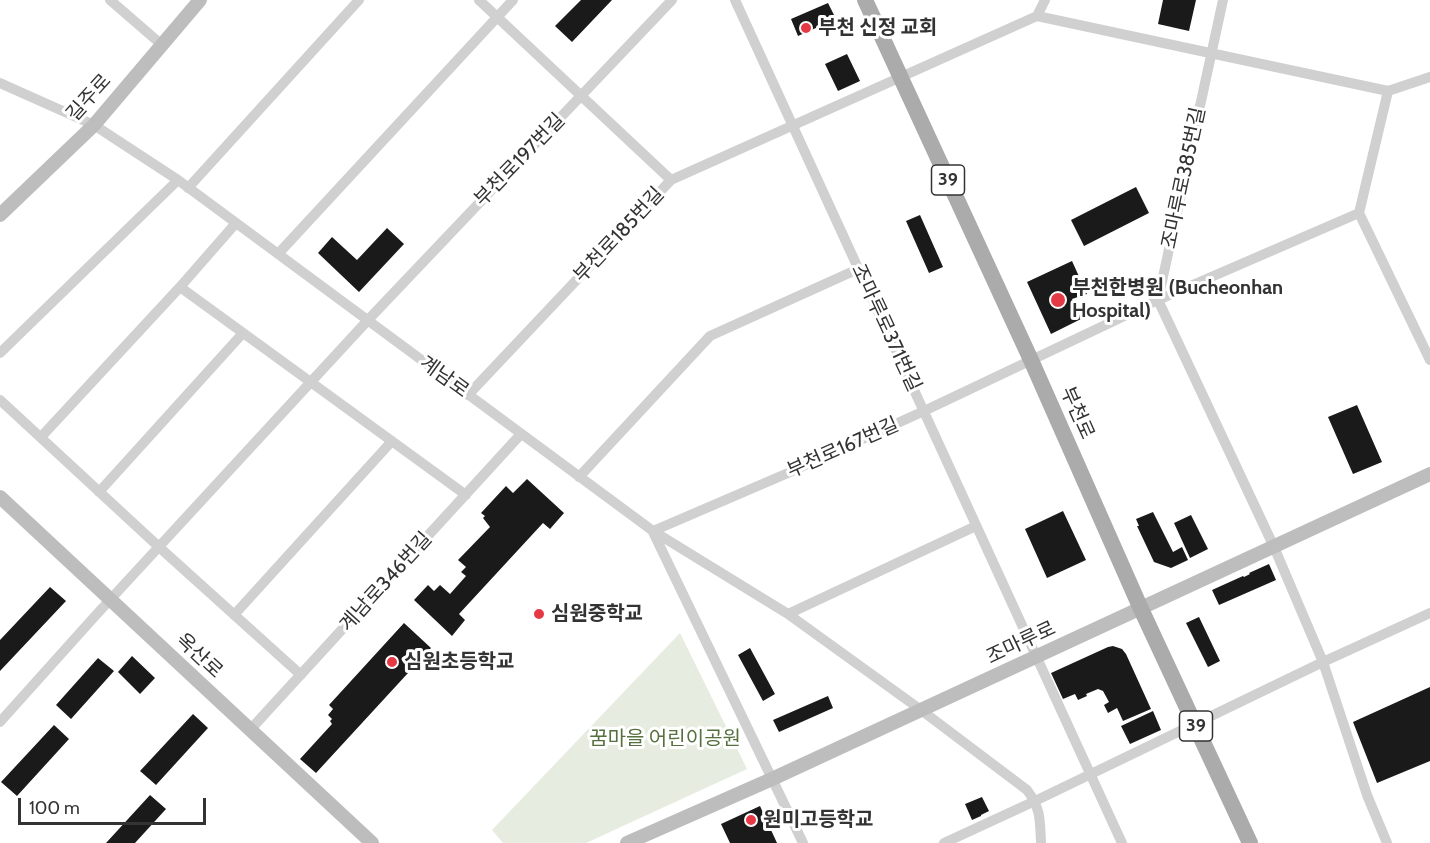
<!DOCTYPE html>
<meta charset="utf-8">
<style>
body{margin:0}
#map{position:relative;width:1430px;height:843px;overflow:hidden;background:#fff;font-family:Cabin,sans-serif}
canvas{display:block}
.scale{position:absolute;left:18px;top:798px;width:188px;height:27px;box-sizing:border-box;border:3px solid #333;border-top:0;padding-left:8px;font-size:18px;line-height:21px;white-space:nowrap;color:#333;-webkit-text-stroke:4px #fff;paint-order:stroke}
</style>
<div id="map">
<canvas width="1430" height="843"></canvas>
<div class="scale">100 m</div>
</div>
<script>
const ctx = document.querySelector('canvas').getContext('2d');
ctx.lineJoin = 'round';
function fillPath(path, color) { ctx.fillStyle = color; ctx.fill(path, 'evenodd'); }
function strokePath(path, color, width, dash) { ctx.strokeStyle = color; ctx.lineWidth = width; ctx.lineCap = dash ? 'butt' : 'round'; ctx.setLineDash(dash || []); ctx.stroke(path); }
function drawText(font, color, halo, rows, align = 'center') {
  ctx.font = font + ' Cabin,"Noto Sans KR",sans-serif'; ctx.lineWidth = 6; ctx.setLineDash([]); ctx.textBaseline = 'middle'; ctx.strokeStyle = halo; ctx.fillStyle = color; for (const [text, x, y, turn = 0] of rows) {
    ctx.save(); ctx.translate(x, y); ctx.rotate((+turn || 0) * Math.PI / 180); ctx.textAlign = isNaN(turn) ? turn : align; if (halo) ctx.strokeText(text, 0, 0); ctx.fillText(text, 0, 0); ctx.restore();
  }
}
fillPath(new Path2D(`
 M680,633L747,769L586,843H503L492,830Z`), '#e6ecdf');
fillPath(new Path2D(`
 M581,0H612L572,42L555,26Z
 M1163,0H1196L1189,31L1158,24Z
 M828,3L836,19L798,36L791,19Z
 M847,54L860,81L838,91L825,64Z
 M1136,187L1149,213L1084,246L1071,220Z
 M920,215L943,267L929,273L906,221Z
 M387,228L404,244L359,292L318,253L332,237L357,260Z
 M1072,261L1087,294L1072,299L1081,319L1051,334L1027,282Z
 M1357,405L1382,462L1353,474L1328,417Z
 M527,479L564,513L550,529L543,523L459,614L465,620L452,636L414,600L428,585L434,591L440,585L450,594L466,576L461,572L466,567L458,560L490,527L483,518L485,516L481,513L506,486L513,493Z
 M1063,511L1086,560L1047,578L1025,529Z
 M1153,512L1173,552L1182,547L1188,560L1171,568L1154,562L1137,526H1139L1136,519Z
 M1191,515L1208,549L1190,558L1174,523Z
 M1269,564L1276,580L1219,605L1212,590L1243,576L1244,577L1250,574L1249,573Z
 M50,587L66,601L0,671V640Z
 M1199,617L1220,661L1208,667L1186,623Z
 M404,623L431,648L316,773L300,759L332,724L330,721L332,719L328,715L333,709L329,705Z
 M1113,646L1122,649L1126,654L1151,709L1123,721L1117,708L1108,713L1104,705L1109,702L1103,691L1098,689L1086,694L1087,696L1078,700L1075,694L1063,699L1051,673L1108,647Z
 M750,648L775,694L763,701L738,655Z
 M132,656L155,678L140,694L118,672Z
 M98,658L114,671L71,719L56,705Z
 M1430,687V761L1377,783L1353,722Z
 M828,696L833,708L779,732L773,720Z
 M1153,711L1161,730L1130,744L1121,726Z
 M193,714L208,728L156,785L140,771Z
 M54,725L69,739L17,796L1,782Z
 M150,795L166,809L135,843H106Z
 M982,797L989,811L981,815V816L972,820L965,804Z
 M760,806L777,843H730L721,824Z`), '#1a1a1a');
strokePath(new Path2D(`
 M110,0L162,45
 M479,0L671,180
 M735,0L1122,843
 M1223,0L1158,300L1274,547L1323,662L1367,795L1387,843
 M1037,16L1045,0
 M0,83L94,125L178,180L653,531L788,614L921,710L1027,790C1041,808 1040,821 1041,843
 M1388,91L1359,213L1430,360
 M1388,91L1430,77
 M188,188L359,0
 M278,254L513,0
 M180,287L466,495
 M0,353L178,180
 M468,395L671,180L1037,16L1388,91
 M0,400L159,547L301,675
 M41,437L180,287L236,223
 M579,477L710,336L858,269
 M99,492L243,333
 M653,531L788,473L924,411L1158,300L1359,213
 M653,532L803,843
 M788,614L976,526
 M234,615L392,441
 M0,722L96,615L368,320L672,0
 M250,730L521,434
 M944,843L1035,801L1323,662L1430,613`), '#d0d0d0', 10);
strokePath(new Path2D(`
 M0,215L94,125L200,0
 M0,497L372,843
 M627,843L772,779L1430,474`), '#bdbdbd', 14);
strokePath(new Path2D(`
 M865,0L1031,360L1141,609L1250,843`), '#ababab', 16);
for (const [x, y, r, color] of [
 [806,28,6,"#e63946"],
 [1058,300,8,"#e63946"],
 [539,614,6,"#e63946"],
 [392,662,6,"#e63946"],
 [751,820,6,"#e63946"]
]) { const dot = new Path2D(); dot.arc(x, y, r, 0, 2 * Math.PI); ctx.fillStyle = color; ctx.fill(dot); strokePath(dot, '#fff', 2); }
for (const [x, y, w] of [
 [948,180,33],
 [1196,726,33]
]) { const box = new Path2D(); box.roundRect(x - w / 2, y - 15, w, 30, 4.5); ctx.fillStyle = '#fff'; ctx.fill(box); strokePath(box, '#333', 1.5); }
drawText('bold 18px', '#333', null, [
 ["39",948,180],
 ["39",1196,726]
]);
drawText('bold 20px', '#333', '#fff', [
 ["부천 신정 교회",818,28],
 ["부천한병원 (Bucheonhan",1072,288],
 ["Hospital)",1072,311],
 ["심원중학교",551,614],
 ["심원초등학교",404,662],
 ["원미고등학교",763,820]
], 'left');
drawText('20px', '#333', '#fff', [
 ["길주로",89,98,-48],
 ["부천로197번길",520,160,-46],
 ["조마루로385번길",1184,178,-78],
 ["부천로185번길",619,235,-47],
 ["조마루로371번길",886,328,65],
 ["계남로",444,377,36],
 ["부천로",1077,413,66],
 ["부천로167번길",843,448,-24],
 ["계남로346번길",386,582,-48],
 ["조마루로",1021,643,-25],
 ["옥산로",199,656,43]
]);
drawText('20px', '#56703f', '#fff', [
 ["꿈마을 어린이공원",665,739]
]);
</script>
